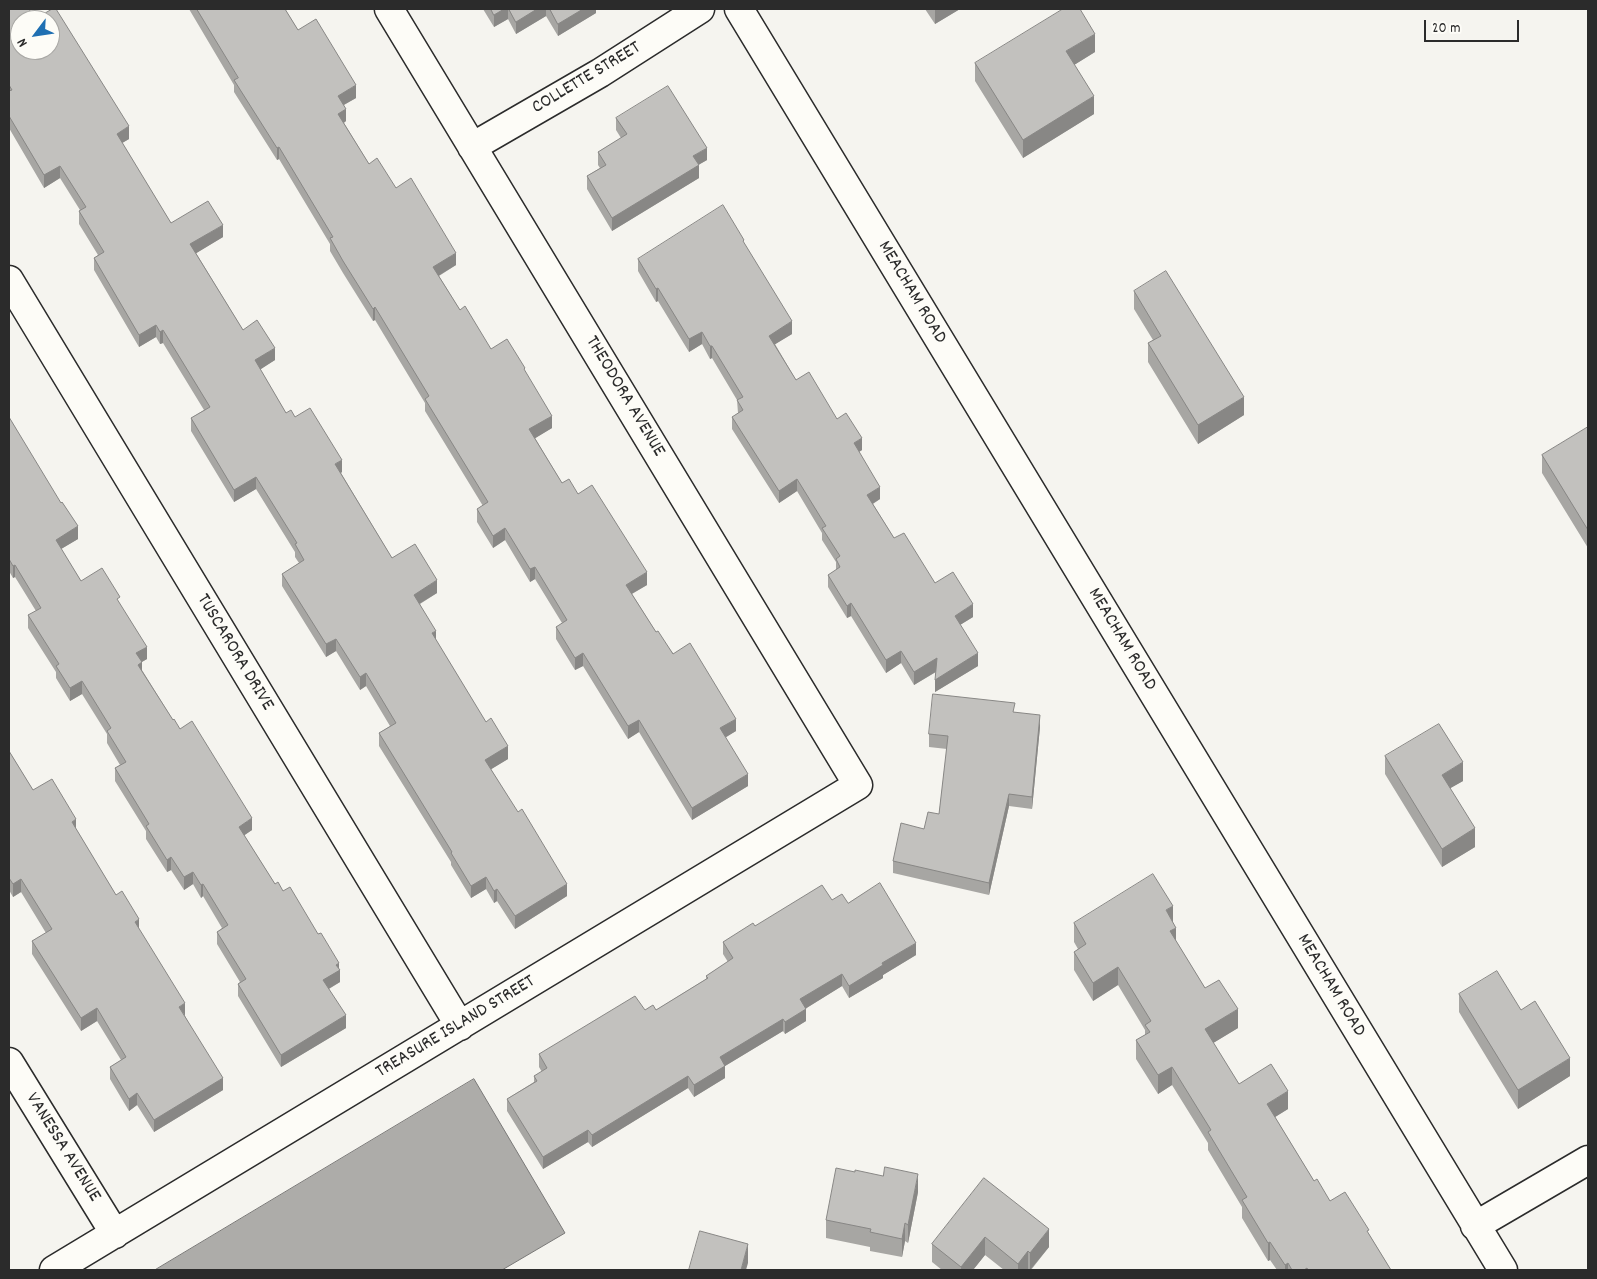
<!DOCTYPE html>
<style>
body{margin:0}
#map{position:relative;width:1597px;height:1279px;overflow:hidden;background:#f5f4ef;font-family:Dekko,sans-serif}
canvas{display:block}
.frame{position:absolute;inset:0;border:10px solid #2b2b2b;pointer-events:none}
.north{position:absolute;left:10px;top:10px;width:50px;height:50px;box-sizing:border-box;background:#fdfcf7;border:1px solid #a9a8a5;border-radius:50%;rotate:239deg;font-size:14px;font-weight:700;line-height:20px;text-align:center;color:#2b2b2b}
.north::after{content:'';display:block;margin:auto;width:18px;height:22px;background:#1f6fb2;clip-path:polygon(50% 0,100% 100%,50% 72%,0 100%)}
.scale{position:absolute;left:1424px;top:20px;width:95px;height:22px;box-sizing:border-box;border:2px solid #2b2b2b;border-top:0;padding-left:6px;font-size:15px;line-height:18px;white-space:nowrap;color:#2b2b2b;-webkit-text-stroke:4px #fdfcf7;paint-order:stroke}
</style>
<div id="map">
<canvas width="1597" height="1279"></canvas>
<div class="frame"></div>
<div class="north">N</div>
<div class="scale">20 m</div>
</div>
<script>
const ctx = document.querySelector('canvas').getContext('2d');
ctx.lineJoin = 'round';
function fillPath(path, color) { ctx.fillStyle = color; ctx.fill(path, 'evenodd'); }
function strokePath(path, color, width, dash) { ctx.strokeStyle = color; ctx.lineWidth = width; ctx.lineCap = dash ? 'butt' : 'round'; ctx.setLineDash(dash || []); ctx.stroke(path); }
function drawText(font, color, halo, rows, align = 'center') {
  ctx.font = font + ' Dekko,sans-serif'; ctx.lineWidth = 5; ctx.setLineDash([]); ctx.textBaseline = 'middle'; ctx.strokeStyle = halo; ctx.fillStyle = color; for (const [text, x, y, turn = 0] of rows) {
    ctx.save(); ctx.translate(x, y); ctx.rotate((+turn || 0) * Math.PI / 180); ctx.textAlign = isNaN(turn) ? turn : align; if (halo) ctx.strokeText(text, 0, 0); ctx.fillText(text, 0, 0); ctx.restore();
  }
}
const water = new Path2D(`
 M474,1079L565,1233L502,1270H155Z`);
fillPath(water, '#adaca9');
strokePath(water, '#797877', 1);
const minor = new Path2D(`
 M739,9L1503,1270
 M472,147L600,73L700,9
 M9,280L460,1026
 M9,1062L115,1234
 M1475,1226L1588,1160
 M54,1270L858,785L389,9`);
strokePath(minor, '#2b2b2b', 31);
strokePath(minor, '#fdfcf7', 28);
fillPath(new Path2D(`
 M9,9L35,19L129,139L122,143L171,223L223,237L196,253L243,330L275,360L260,369L286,413L295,417L342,472L341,473L392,558L437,593L420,604L436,640L508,759L491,769L567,896L515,929L497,901L494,903L486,889L471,898L451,865V862L379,746V733L390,726L366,686L360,690L336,651L326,657L282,586V574L299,563L295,557V552L256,489L234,502L191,431V418L204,410L163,343L160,344L156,337L139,347L94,270V258L98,255L79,224V211L80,210L60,178L44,188L9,128Z
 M189,9H285L298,30L356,98L344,105L346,121L344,123L369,164L396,188L456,265L439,276L460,310L491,349L525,371L552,428L535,438L562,483L578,494L647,585L632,594L656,632L736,731L725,737L748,786L692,820L639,732L628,739L583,666L575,670L556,639V627L562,623L535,579L530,582L505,540L493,548L477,522V509L483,506L425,411V403L375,320L373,321L343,273L330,251V244L279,159L277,160L234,92V85Z
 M483,9H596V13L558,36L546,16L516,34L508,19L494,27Z
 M925,9H960L935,24Z
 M1095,52L1074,65L1094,114L1023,158L975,81V63Z
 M616,118L707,160L698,165L699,178L612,231L587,189V176L600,168L598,165V152L621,138L616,130Z
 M744,244L792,334L775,344L796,380L837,419L862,450L859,452L880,499L873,504L894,538L935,583L973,617L960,625L978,666L935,692L936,672L914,685L901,663L886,673L851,616L847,618L828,587V575L836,570V562L822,540V533L797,491L779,503L732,429V417L738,413L737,400L712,358L710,359L702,344L689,352L658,301L656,302L638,271V259Z
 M1134,291L1244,415L1198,444L1148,362V343L1153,340L1134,309Z
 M9,417L78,539L61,549L81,581L120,604L147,659L142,662V670L173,720L252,830L244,835L275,884L283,891L339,968L340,982L329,989L346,1028L281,1067L238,996V984L240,982L217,944V932L222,928L203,896L201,898L193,884L184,890L171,870L167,872L146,839V831L115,781V768L120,765L107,743V734L82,694L70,701L56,678V672L28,628V615L36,611L15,577L13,578L9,571Z
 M1588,427V548L1542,473V455Z
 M1015,712L1040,727L1032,809L1009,806L989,895L893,873V861L939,814L947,749L929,747V734Z
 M9,751L33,790L76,829L116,895L139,929L185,1016L223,1090L154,1132L137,1105L129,1111L110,1079V1067L121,1060L97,1021L81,1031L32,954V941L46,933L21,892L13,897L9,890Z
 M1385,756L1463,781L1450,788L1475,847L1442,867L1385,774Z
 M832,900L848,903L916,955L883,975V978L849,998L842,986L805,1009L806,1021L785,1034L783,1031L725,1066V1078L694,1097L688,1088L592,1147L588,1142L543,1169L507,1111V1099L534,1082V1076L542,1072L539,1067V1054L645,1010H656L706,979V976L728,962L723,954V942L755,926Z
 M1074,923H1173L1176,941L1205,988L1238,1028L1213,1043L1239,1084L1288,1109L1275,1117L1314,1181L1330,1201L1369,1234L1391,1270H1277L1270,1260L1268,1261L1242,1218V1207L1208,1150V1143L1172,1085L1158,1094L1136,1059V1040L1145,1035V1030L1118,985L1093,1001L1074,970V952L1078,949L1074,942Z
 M1459,994L1570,1076L1518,1109L1459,1012Z
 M984,1178L1049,1247L1031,1270H1004L985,1255L973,1270H942L932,1262V1244Z
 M918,1192L908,1243L905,1241L902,1257L870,1251V1247L826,1238V1220Z`), '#a7a6a3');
fillPath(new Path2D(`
 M504,9H508V19L494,27V15Z
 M537,9H546V16L516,34V22Z
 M583,9H596V13L558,36V24Z
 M935,9H960L935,24Z
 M1095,34V52L1066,70V51Z
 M356,85V98L338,108V96Z
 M1094,96V114L1023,158V140Z
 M346,109V121L338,126V114Z
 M129,126V139L117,146V134Z
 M279,147V159L277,160V148Z
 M707,148V160L693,168V156Z
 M699,165V178L612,231V218Z
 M60,166V178L44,188V175Z
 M223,225V237L190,257V244Z
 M456,253V265L433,279V267Z
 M658,288V301L656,302V289Z
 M375,307V320L373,321V309Z
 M792,321V334L769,348V336Z
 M156,325V337L139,347V335Z
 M163,330V343L160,344V332Z
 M702,332V344L689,352V339Z
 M710,346H712V358L710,359Z
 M275,348V360L255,373V360Z
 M1244,397V415L1198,444V425Z
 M552,416V428L529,442V429Z
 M862,438V450L854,455V443Z
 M342,460V472L335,476V464Z
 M256,477V489L234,502V490Z
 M797,479V491L779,503V491Z
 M880,487V499L867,507V495Z
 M78,526V539L56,552V540Z
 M505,528V540L493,548V536Z
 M15,565V577L13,578V566Z
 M535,567V579L530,582V569Z
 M647,572V585L626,597V585Z
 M437,580V593L414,607V595Z
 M851,603V616L847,618V606Z
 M973,604V617L955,628V616Z
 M436,631V643L432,633Z
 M336,639V651L326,657V644Z
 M147,647V659L136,665V653Z
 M901,651V663L886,673V660Z
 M583,653V666L575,670V658Z
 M978,653V666L935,692V680Z
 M937,658V671L914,685V672Z
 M142,662V675L138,665Z
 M366,673V686L360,690V677Z
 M82,681V694L70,701V688Z
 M1040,715V727L1032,809V797Z
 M736,719V731L720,741V728Z
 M639,720V732L628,739V726Z
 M508,746V759L485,773V760Z
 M1463,762V781L1442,793V775Z
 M748,774V786L692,820V808Z
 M1009,794V806L989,895V883Z
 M252,818V830L239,839V827Z
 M76,819V831L72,822Z
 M1475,828V847L1442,867V849Z
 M171,857V870L167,872V860Z
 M193,872V884L184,890V877Z
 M486,877V889L471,898V886Z
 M21,879V892L13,897V884Z
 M203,884V896L201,898V885Z
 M567,884V896L515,929V916Z
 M497,889V901L494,903V891Z
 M1173,906V924L1166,910Z
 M139,919V932L135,922Z
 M1176,928V946L1170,931Z
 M916,943V955L883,975V978L849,998V986L882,963Z
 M339,963V970H340V982L323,992V980L336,965Z
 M1118,967V985L1093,1001V983Z
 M842,974V986L800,1012V999Z
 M185,1003V1016L179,1007Z
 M97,1008V1021L81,1031V1018Z
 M806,1009V1021L785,1034V1022Z
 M1238,1009V1028L1205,1048V1029Z
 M346,1015V1028L281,1067V1055Z
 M783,1019V1031L725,1066V1078L694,1097V1085L720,1057Z
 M1570,1058V1076L1518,1109V1090Z
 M1172,1067V1085L1158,1094V1075Z
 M688,1076V1088L592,1147V1135Z
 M223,1078V1090L154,1132V1120Z
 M1288,1091V1109L1267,1122V1104Z
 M137,1093V1105L129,1111V1099Z
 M588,1130V1142L543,1169V1157Z
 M918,1174V1192L908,1243V1225Z
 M905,1223V1241L902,1257V1239Z
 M1049,1229V1247L1030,1270V1253Z
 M985,1237V1255L973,1270H961V1267Z
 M1270,1242V1260L1268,1261V1243Z
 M748,1244V1263L746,1270H741Z
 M1028,1251V1270H1018V1264Z
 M1288,1263V1270H1285V1265Z`), '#888785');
const building = new Path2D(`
 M9,9H29L35,19L52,9H56L129,126L117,134L171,223L208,201L223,225L190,244L243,330L257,320L275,348L255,360L286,413L291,410L295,417L310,408L342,460L335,464L392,558L415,544L437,580L414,595L436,631L432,633L486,722L491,718L508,746L485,760L518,812L522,809L567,884L515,916L497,889L494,891L486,877L471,886L451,853L452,852L379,733L396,723L366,673L360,677L336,639L326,644L282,574L304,560L295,544L297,543L256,477L234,490L191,418L210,407L163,330L160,332L156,325L139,335L94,258L104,252L79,211L86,207L60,166L44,175L9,116V91L12,90L9,85ZM20,20H50V50H20Z
 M197,9H285L298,30L316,19L356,85L338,96L346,109L338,114L369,164L377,158L396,188L411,178L456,253L433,267L460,310L465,306L491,349L507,339L525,368L524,369L552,416L529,429L562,483L569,479L578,494L592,485L647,572L626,585L656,632L658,631L673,654L690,643L736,719L720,728L748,774L692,808L639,720L628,726L583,653L575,658L556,627L567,620L535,567L530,569L505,528L493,536L477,509L488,502L425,399L429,396L375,307L373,309L343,261L330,238L333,237L279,147L277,148L234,80L238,78Z
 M491,9H504L494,15Z
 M509,9H537L516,22Z
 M550,9H583L558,24Z
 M1063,9H1080L1095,34L1066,51L1094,96L1023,140L975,63Z
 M668,86L707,148L693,156L699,165L612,218L587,176L606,165L598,152L627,134L616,118Z
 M723,205L744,240L743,241L792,321L769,336L796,380L809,372L837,419L846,413L862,438L854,443L880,487L867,495L894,538L904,533L935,583L953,572L973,604L955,616L978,653L935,680L937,658L914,672L901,651L886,660L851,603L847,606L828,575L840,567L836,559L840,556L822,528L826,526L797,479L779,491L732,417L743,410L737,400L743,397L712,346H710L702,332L689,339L658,288L656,289L638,259Z
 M1166,271L1244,397L1198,425L1148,343L1161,336L1134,291Z
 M9,417L61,503L62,502L78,526L56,540L81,581L102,568L120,597L117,599L147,647L136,653L142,662L138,665L173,720L174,719L180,729L192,721L252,818L239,827L275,884L278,882L283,891L290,887L318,934L321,933L339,963L336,965L340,970L323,980L346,1015L281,1055L238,984L246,979L217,932L228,925L203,884L201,885L193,872L184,877L171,857L167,860L146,826L149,824L115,768L126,762L107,731L111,728L82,681L70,688L56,666L59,664L28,615L41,608L15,565L13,566L9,559Z
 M1588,427V530L1542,455Z
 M933,694L1015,703L1013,712L1040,715L1032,797L1009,794L989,883L893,861L901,823L924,829L928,812L939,814L948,736L929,734Z
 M1439,724L1463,762L1442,775L1475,828L1442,849L1385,756Z
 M9,751L33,790L52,779L76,819L72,822L116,895L122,891L139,919L135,922L185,1003L179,1007L223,1078L154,1120L137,1093L129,1099L110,1067L126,1057L97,1008L81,1018L32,941L52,929L21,879L13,884L9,878Z
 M1153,874L1173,906L1166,910L1176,928L1170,931L1205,988L1219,980L1238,1009L1205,1029L1239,1084L1271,1064L1288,1091L1267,1104L1314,1181L1317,1179L1330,1201L1345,1192L1369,1230L1367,1231L1391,1270H1308L1307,1268L1304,1270H1292L1288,1263L1285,1265L1270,1242L1268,1243L1242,1200L1247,1197L1208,1132L1211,1130L1172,1067L1158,1075L1136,1040L1150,1032L1145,1025L1151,1021L1118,967L1093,983L1074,952L1086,944L1074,923Z
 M880,883L916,943L882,963L883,965L849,986L842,974L800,999L806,1009L785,1022L783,1019L720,1057L725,1066L694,1085L688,1076L592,1135L588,1130L543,1157L507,1099L537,1081L534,1076L547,1068L539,1054L635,996L645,1010L653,1005L656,1010L708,978L706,976L733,958L723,942L753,923L755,926L822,885L832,900L842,894L848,903Z
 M1497,971L1521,1010L1535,1001L1570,1058L1518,1090L1459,994Z
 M885,1167L918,1174L908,1225L905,1223L902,1239L870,1232L871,1229L826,1220L836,1168L855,1172V1170L883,1176Z
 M984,1178L1049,1229L1030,1253L1028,1251L1018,1264L985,1237L961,1267L932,1244Z
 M700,1231L748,1244L741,1270H689Z`);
fillPath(building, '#c2c1be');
strokePath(building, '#888785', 1);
drawText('19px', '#2b2b2b', '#fdfcf7', [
 ["COLLETTE STREET",587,79,-31],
 ["MEACHAM ROAD",911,293,59],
 ["THEODORA AVENUE",624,397,59],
 ["MEACHAM ROAD",1121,640,59],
 ["TUSCARORA DRIVE",234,653,59],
 ["MEACHAM ROAD",1330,986,59],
 ["TREASURE ISLAND STREET",456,1028,-31],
 ["VANESSA AVENUE",62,1148,58]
]);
</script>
